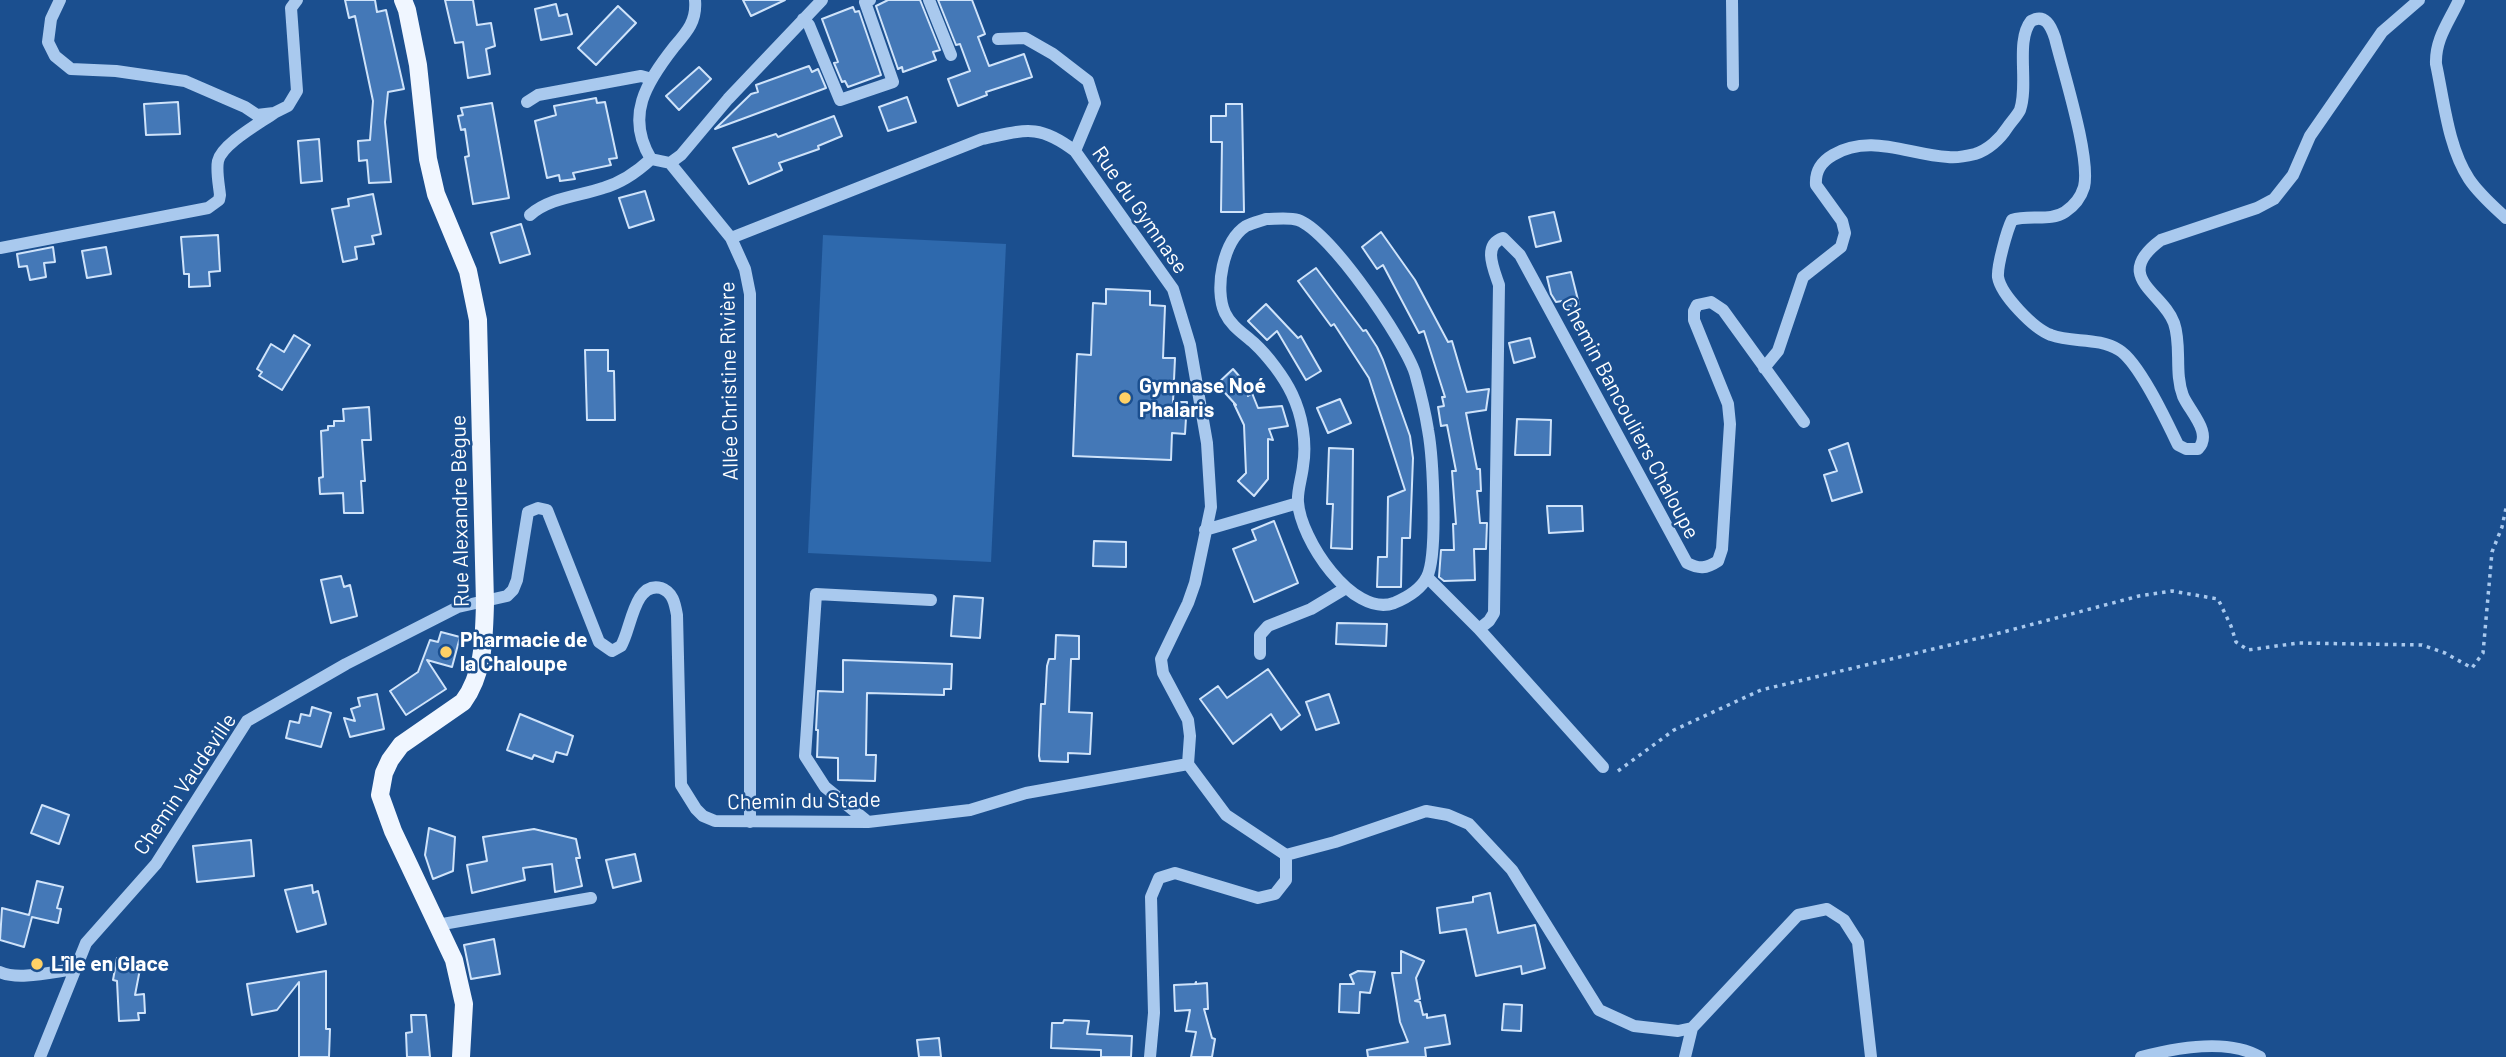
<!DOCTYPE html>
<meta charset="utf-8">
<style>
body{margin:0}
canvas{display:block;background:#1b4f8f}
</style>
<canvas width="2506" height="1057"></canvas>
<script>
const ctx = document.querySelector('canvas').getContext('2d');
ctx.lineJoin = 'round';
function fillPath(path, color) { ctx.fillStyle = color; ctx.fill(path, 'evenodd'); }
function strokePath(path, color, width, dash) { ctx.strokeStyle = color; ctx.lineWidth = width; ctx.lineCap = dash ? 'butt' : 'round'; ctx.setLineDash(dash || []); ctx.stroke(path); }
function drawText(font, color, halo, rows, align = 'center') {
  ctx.font = font + ' Barlow,sans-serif'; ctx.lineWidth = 5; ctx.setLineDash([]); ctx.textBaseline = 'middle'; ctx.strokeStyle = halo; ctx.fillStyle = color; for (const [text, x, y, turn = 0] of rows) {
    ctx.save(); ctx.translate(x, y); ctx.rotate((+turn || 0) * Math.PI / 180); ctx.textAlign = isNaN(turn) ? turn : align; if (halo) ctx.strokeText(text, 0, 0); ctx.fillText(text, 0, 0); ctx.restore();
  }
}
fillPath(new Path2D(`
 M823,235L1006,244L991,562L808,553Z`), '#2e69ad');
const building = new Path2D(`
 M345,0H375L377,12L386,10L404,89L388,92L385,122L391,182L369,183L367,160L359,161L358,141L370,140L373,101L355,16L349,18Z
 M445,0H473L477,25L491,23L495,46L486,49L490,74L468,78L463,42L455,43Z
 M743,0H785L751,16Z
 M888,0H920L940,50L933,52L936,60L903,72L902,67L898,69L876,6Z
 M938,0H972L985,34L978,37L989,66L1024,54L1032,77L986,92L987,95L958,106L948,79L970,71L960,44L956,45Z
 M556,4L559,16L567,14L572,34L541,40L535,9Z
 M618,6L636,23L596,65L578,48Z
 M853,7L855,12L859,11L881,75L848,87L845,81L842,82L834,63L838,62L822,19Z
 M809,66L812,72L818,69L826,88L715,129L751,94L758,92L756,85Z
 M699,67L711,79L679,110L666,96Z
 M907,97L916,122L888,131L879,107Z
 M596,98L597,103L605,102L617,158L609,159L611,165L573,173L575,179L560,181L559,175L547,178L535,121L556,115L554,106Z
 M178,102L180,134L146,135L144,104Z
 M492,103L509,198L473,204L465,157L469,156L465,129L461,130L458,116L463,115L461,108Z
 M1226,104H1242L1244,212H1221L1222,142H1211V116H1226Z
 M834,116L842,136L818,146L819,149L779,163L782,170L749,184L733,148L776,134L778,137Z
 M319,139L322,181L301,183L298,141Z
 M645,191L654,220L629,228L619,198Z
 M373,194L381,234L372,236L374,244L355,247L357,259L343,262L332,209L349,206L348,199Z
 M1554,212L1561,241L1536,247L1529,217Z
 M521,224L530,254L500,263L491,233Z
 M1381,232L1415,280L1448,342L1452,341L1467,392L1489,389L1486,410L1466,413L1477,469H1480L1481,491H1477L1480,523H1487L1486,549H1474L1475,580L1444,581L1439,577L1441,550H1454L1453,524H1456L1452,471H1456L1447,425L1441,426L1438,407L1444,406L1442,397H1445L1424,331L1419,333L1383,265L1377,269L1362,247Z
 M218,235L220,271L209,272L210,286L189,287V274H184L181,237Z
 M53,247L55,262L44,263L46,277L30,280L27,266L19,267L17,254Z
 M106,247L111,274L87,278L82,251Z
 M1316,268L1363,331L1366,330L1377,347L1383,360L1410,436L1413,458L1410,538H1402L1401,587H1377L1378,557H1387L1388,497L1405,490L1369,378L1334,324L1331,326L1298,281Z
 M1571,272L1579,304L1563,308L1562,301L1556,302L1551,294L1547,277Z
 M1106,289L1150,291V305L1165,306L1163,358H1175L1173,402H1187L1185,434L1172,433L1171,460L1073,456L1077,354L1091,355L1093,303L1106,304Z
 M1266,304L1298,338L1301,336L1321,371L1306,380L1277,331L1267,340L1248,321Z
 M294,335L310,345L282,390L259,376L262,372L257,369L271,344L284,352Z
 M1530,338L1535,357L1514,363L1509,343Z
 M585,350H608V371H614L615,420H587Z
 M1233,369L1246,384L1248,396L1252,393L1258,408L1282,406L1288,426L1269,429L1273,440L1268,439V479L1254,496L1238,481L1246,473L1244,425L1234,404L1236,405L1217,384Z
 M1340,399L1351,423L1328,433L1317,408Z
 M369,407L371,440H362L365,481H361L363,513H344L343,493L320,494L319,478L323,477L321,431L328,430V426H334V421H344L343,409Z
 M1517,419L1551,420L1550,455H1515Z
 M1848,443L1862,492L1832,501L1824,475L1837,471L1829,450Z
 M1329,448L1353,449L1352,549L1331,548L1333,504H1327Z
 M1547,506H1582L1583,531L1549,533Z
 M1274,521L1298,583L1254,602L1233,549L1256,540L1252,530Z
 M1094,541L1126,542V567L1093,566Z
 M341,576L344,587L350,585L357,616L331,623L321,580Z
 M954,596L983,598L980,638L951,636Z
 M1337,623L1387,624L1386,646L1336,644Z
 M441,632L460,637L452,667L427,660L446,689L406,715L390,691L418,672L430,640L438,642Z
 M1056,635L1079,636V659H1071L1069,712L1092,713L1090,754L1068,753V762L1040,761L1039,756L1041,704H1045L1047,666L1049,659H1055Z
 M843,660L952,664L951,689H944V695L867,693L866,755H876L875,781L838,780V758L817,757L818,730H816L818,691L843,692Z
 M1268,669L1300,715L1281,730L1271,714L1233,744L1200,699L1218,686L1227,698Z
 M377,694L384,729L350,737L344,718L355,721L351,709L360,706L358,698Z
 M1329,694L1339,723L1316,730L1306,702Z
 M312,707L331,713L321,747L286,738L290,721L299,723L301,714L310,716Z
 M520,714L573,736L567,755L556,752L553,762L534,755L532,759L507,750Z
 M42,805L69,815L59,844L31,833Z
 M429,828L455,837L453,871L433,879L425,855Z
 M534,829L576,839L580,858H576L582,886L555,892L552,864L523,868L525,880L472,893L467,865L487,861L483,837Z
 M251,840L254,876L197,882L193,846Z
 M635,854L641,881L613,888L606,860Z
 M37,881L63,887L57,908L61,909L58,923L32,917L24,947L0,940L2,908L29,915Z
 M312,885L313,893L318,891L326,924L297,932L285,890Z
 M1490,893L1498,933L1535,925L1545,968L1522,974L1521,966L1476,976L1466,929L1440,933L1437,908L1473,902V897Z
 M494,939L500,974L471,979L464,945Z
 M1401,951L1424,961L1416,978L1420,999L1415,1001L1420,1002L1423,1015L1427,1014V1018L1445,1015L1450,1044L1425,1048L1426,1057H1368L1367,1050L1408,1042L1400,1022L1392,973H1401Z
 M117,958L133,961L132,967L140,969L135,995L144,994L145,1013H138L139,1020L119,1021L117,981L113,980Z
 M326,971V1029H330L329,1057H299V982L277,1010L252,1015L247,984Z
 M1358,971L1375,972L1370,993L1360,992L1359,1013L1339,1012L1340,984H1354L1350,975Z
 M1196,982V984L1207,983L1208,1009H1204L1212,1038L1215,1039L1212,1057H1191L1196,1032L1186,1031L1190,1010L1175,1011L1174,985L1195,984Z
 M1504,1004L1522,1005L1521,1031L1502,1030Z
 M411,1015H426L430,1057H407L406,1033L412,1032Z
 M1064,1020L1089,1021L1087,1034L1132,1036L1131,1057H1101V1050L1051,1048L1052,1023H1063Z
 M939,1038L941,1057H919L917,1040Z`);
fillPath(building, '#4478b7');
strokePath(building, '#cfe3fa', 2);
strokePath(new Path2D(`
 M1618,771L1674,730L1761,690L1992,635L2139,596L2172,591L2218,599L2231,626L2236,642L2248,650L2298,643L2422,645L2445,653L2472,668L2483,653L2492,552L2502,527L2506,508`), '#a9c9ee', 3.5, [3.5, 5]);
strokePath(new Path2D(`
 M60,0L51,19L48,42L55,56L71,69L116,71L185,81L245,107L257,115L274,113L288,106L297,91L291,8L297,0
 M695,0C697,21 687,32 674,47C646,83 625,116 651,159L670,163L731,238L745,269L750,294V822
 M929,0L951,55
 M1732,0L1733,85
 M2459,0C2449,22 2435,39 2436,64C2444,101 2448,147 2469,179C2479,194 2493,206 2506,218
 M803,19L809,25L840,100L893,82L865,2L870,0
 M998,39L1025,38L1053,54L1088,81L1095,103L1075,151
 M527,102L538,95L641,76L652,79
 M670,163L681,155L728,99L822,0
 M530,215C549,198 579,196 603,188C621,183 638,171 651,159
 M1266,219C1275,219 1289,217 1298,220C1330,231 1404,340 1415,373C1420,391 1425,411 1428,430C1433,457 1438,555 1427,577C1421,589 1406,598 1394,603C1352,618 1300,538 1298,502C1297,491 1302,477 1303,466C1307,442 1302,415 1292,394C1284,377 1268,356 1254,343C1244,334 1231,326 1225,313C1214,289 1223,241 1246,226C1252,223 1260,221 1266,219Z
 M731,238L982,139C1025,130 1038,123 1075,151L1173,289L1190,345L1207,443L1211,507L1195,583L1188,603L1161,659L1163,673L1188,720L1190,736L1188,764
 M0,248L208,208L219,200L220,195C219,185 216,171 218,161C222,144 260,123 274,113
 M1764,368L1778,351L1803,277L1841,247L1845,233L1842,221L1816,185C1815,171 1821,162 1833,155C1870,133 1909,155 1948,157C1956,158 1967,156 1975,154C1988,150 2000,139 2007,128C2011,122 2017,116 2020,110C2029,84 2015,41 2031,21C2045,13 2051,26 2055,38C2063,71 2091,158 2084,187C2081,197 2074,206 2065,212C2050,222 2029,214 2012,220C2007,230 1997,266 1998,277C2001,295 2034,329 2051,335C2072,343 2098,337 2119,350C2139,362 2167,422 2178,445L2186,449H2198C2213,433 2190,412 2183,396C2174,372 2182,346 2174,323C2163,292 2111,277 2161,240L2257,208L2274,199L2293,175L2310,136L2382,32L2419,0
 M1205,530L1298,503
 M1427,577L1479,629L1489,621L1494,613L1499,285C1494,270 1482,245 1503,238L1520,255L1687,563C1699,569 1706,569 1718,561L1722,549L1730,424L1728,404L1694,320V311L1697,305L1711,302L1723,310L1804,422
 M1479,629L1603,767
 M1260,654V635L1268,626L1311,609L1346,588
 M868,822L825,787L805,756L816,594L931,600
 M1286,855L1335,842L1426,811L1448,815L1469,824L1512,870L1599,1010L1634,1026L1678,1031L1692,1028L1798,915L1827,909L1844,920L1858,942L1871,1057
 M437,925L591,898
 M0,972C18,981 56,971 76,969
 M40,1057L86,943L156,864L247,721L346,664L458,607L507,596L513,590L517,580L528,512L538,508L547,510L599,642L612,651L621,646C631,630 634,581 661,588C673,592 675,604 677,615L681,785L696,809L703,816L715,821L868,822L970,810L1026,793L1188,764
 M1150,1057L1154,1013L1151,897L1159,878L1175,873L1258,898L1275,894L1286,880V855L1226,815L1188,764
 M1685,1057L1692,1028
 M2141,1057C2175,1048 2228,1038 2260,1057`), '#a9c9ee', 12);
strokePath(new Path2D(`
 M403,0L407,10L418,65L428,159L436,194L468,271L478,320L485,603C484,637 484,674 463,702L401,745L390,760L384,773L380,795L393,831L454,960L464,1004L461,1057`), '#f0f6ff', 18);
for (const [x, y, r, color] of [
 [1125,398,7,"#ffd166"],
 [446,652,7,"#ffd166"],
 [37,964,7,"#ffd166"]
]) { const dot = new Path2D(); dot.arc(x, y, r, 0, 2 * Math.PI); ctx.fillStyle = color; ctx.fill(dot); strokePath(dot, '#1b4f8f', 2.5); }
drawText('21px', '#fff', '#1b4f8f', [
 ["Rue du Gymnase",1140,210,55],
 ["Allée Christine Rivière",729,381,-91],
 ["Chemin Bancouliers Chaloupe",1630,418,62],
 ["Rue Alexandre Bègue",460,511,-91],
 ["Chemin Vaudeville",185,784,-56],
 ["Chemin du Stade",804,801,-1]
]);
drawText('bold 21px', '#fff', '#1b4f8f', [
 ["Gymnase Noé",1139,386],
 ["Phalaris",1139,410],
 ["Pharmacie de",460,640],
 ["la Chaloupe",460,664],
 ["L'île en Glace",51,964]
], 'left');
</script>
